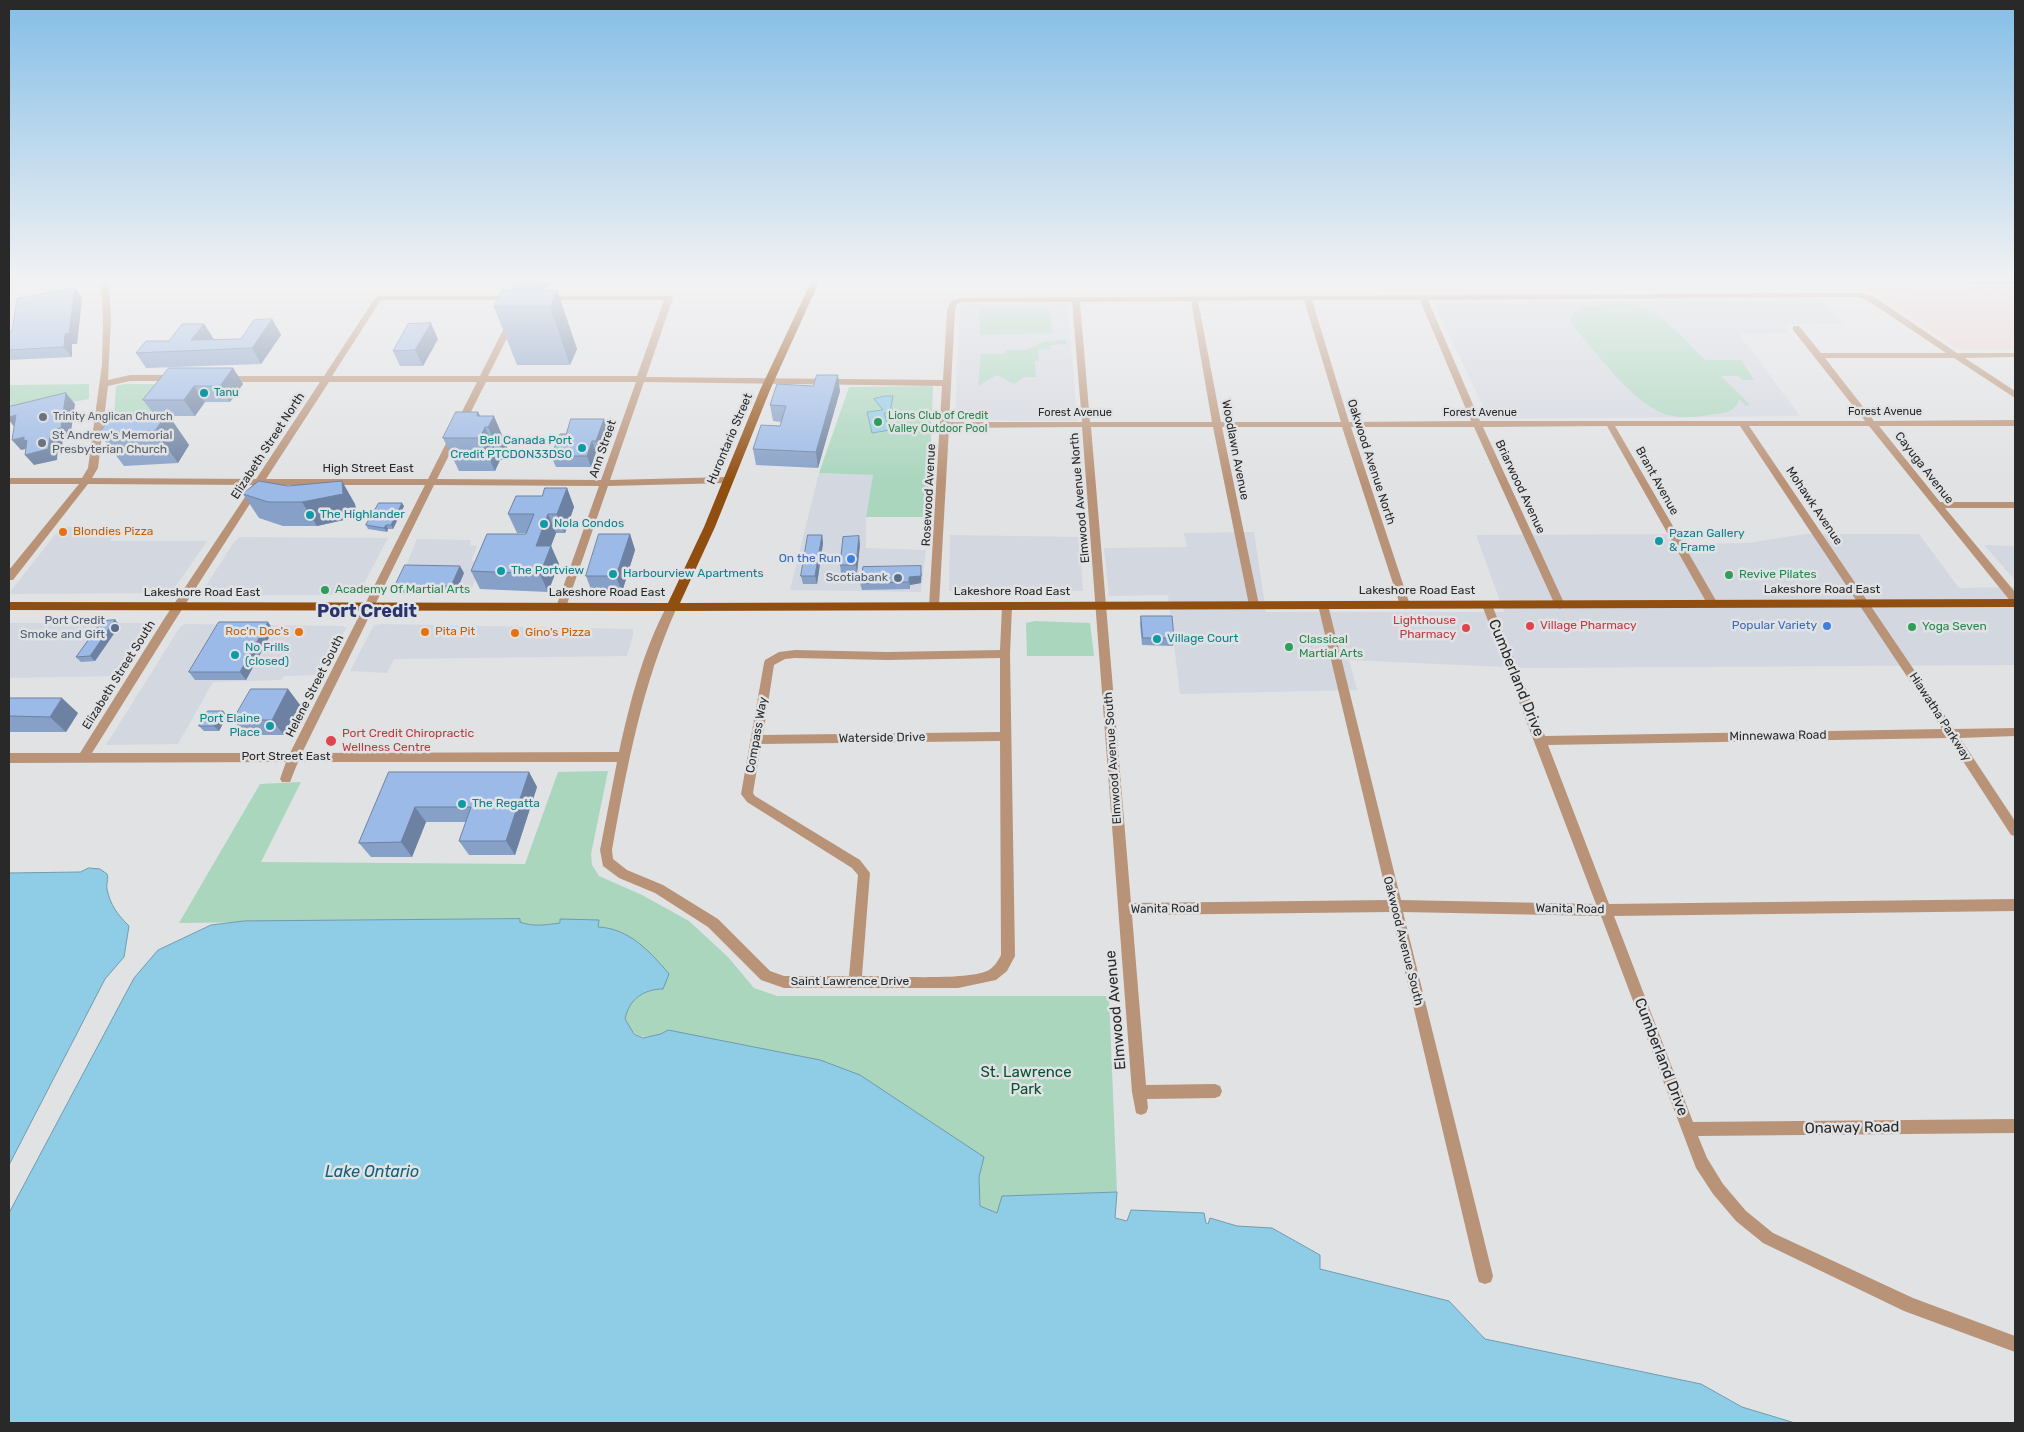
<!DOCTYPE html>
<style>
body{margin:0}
#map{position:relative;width:2024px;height:1432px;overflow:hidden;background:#e1e2e4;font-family:Rubik,sans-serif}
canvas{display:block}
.frame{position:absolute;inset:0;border:10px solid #29292a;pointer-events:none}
</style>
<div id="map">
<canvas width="2024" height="1432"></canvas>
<div class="frame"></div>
</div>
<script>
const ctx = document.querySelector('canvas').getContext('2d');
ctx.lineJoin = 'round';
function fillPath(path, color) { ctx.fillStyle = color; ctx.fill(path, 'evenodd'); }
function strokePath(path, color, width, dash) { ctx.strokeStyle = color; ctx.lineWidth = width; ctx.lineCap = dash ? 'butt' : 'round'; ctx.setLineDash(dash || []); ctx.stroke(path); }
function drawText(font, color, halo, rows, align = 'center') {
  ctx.font = font + ' Rubik,sans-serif'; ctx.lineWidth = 5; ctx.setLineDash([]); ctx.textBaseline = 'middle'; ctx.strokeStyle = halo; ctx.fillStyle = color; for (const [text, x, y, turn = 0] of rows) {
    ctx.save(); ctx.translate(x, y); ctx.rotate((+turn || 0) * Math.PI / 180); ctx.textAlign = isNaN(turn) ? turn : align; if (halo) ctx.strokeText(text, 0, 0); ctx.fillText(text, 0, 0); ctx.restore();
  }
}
fillPath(new Path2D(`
 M1822,299L1843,324L1785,325L1789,333L1739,334L1800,416L1489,419L1434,303Z
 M1068,303L1077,421L955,420L960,307L963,304Z
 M819,473L873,475L866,517V548L926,550L921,592L790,590Z
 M61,527H97L94,531L112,532L115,535L110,541H207L174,589L167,593L12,594L10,592Z
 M1254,532L1266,612H1504L1476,535L1682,534L1689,544L1748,543L1805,534H1919L1959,588L2015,587V665L1528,668L1349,660L1357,690L1180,694L1168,595L1109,596L1104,548L1187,547L1184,533Z
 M950,535L1080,537L1083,591H949Z
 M240,537L388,538L358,595H200L234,542Z
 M417,539L469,540L471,541L470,545L477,546L471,561H484L469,594L397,595L395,593Z
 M1984,545L2015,546V580Z
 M9,623H150L152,625L118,676L9,678Z
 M185,624L343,626L346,628L323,675L285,676L280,680L213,682L178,744L106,745L180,627Z
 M382,624L633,629V635L627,656L394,659L387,673L350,671L374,625Z`), '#d3d7e0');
fillPath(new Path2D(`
 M1868,289L2015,290V349L1966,350L1956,348Z`), '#ebd1d0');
fillPath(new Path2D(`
 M9,282H95L96,287L9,286Z
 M130,282H395L394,285L378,283L129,284Z
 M400,282H505L504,285H399Z
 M1615,303C1656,301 1678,334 1705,360H1741L1754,380H1742L1739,376H1721L1750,405L1746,406L1739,399C1736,411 1726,413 1715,414C1701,416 1687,419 1673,416C1636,409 1601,357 1576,330L1571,321V315L1584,307Z
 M1049,308L1052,333L980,335L979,309Z
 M1065,339L1067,344L1050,345V349L1038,350L1039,361H1035L1036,377H1025L1014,384L997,375L978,386L981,354H1005L1006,350H1026L1043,342Z
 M89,384V399L11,413L9,385Z
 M124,384H182L151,433L112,448L116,386Z
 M933,386L928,517H866L873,475L819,473L849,387Z
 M1035,621L1090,623L1094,656H1027L1026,623Z
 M608,771L591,854L592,865L599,876L642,895L689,921L728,957L754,988L777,996H1109L1117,1192L1002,1196L997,1213L980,1206L979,1177L661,1034C643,1040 633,1037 625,1019C628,1002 640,992 656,989L598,927L599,920H560V923C546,925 533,927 520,922L519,919L179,923L260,784L301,782L261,862L525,864L558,772Z`), '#a9d6bd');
const water = new Path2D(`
 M885,396H893L890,413H884L890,430L872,433L867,412L883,410L874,399Z
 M89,868L100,869L107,874C109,879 106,883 107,889C110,905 118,915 129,926L124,957L105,979L9,1165V873L80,872Z
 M520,919V922C533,927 545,925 560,923V919L599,920L598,927C628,928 650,951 669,974L663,989C644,989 629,999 625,1019L634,1034L643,1038L661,1034L668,1030L820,1060L860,1075L984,1157L979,1177L980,1206L997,1213L1002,1196L1117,1192L1115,1218L1127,1221L1131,1210L1204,1213L1206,1223L1208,1224L1210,1218L1237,1226L1272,1228L1320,1255V1269L1449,1301L1485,1339L1701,1384L1742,1407L1795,1423H9V1213L134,978L158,950L211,925L244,921Z`);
fillPath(water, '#8fcce6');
strokePath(water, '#709bae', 1);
fillPath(new Path2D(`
 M101,282H109L111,318L108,380L130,375H174L178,378L174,381H130L108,386L98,468L92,478L256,479L320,382H225L221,379L225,376H324L375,298L379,296H512L516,298L512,300H381L332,376H480L507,322L511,320L515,322L488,376H637L664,300H543V296H672L673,298L646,377L943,380L947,311L951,301L961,298L1858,293L1873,296L1957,353H2015V357L1965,358L2015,391V398L1954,358H1825L1874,421L2015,420V426H1879L1940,502H2015V508H1945L2015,592V603L2011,602L1869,426H1749L1954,729L2015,728V736L1960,738L2015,821V836L2011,835L1948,738L1548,745L1609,904L2015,899V911L1614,916L1693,1122L2015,1119V1133L1698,1136L1707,1158L1723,1184L1746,1211L1773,1233L1913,1298L2015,1336V1352L1904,1311L1763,1243L1736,1221L1713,1194L1696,1168L1601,916L1403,912L1493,1276L1491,1282L1485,1284L1479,1282L1477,1276L1391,912L1132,915L1146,1085L1215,1084L1220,1086L1222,1091L1220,1096L1215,1098L1147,1099L1148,1108L1146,1113L1141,1115L1136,1113L1132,1092L1082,427L949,428L939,606L938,609H930L929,606L942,386L644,382L610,480L728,477L733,480L728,483L608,486L566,607L561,611L556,607L599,486L434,485L302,753L619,752C630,702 643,650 668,604H676L677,607C642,685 627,766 612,850L613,859L627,870L663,885L718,919L770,971L784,976H849L858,875L852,868L747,802L741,794L764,663L765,660L779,652L795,650L887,652L1000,650L1002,606L1003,603H1011L1012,606L1010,654L1015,956L1007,971L996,980L958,988H784L761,980L708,927L655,893L619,878L603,866L600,850L617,762H298L290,782H282L280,779L286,762L9,763V753H80L164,619L253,485L88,484L13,580H9V570L79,484H9V478H82L88,468L102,364L103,318ZM1858,297L1867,300L1946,353H1821L1799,326H1793V330L1865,421H1480L1428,300ZM1304,300L1341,422H1221L1198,301ZM1312,300H1420L1471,421L1349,422ZM1191,301L1212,422H1090L1080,302ZM962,302H1072L1082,422H949L955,311L957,304ZM329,382H477L428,479H266ZM486,382H636L601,480L437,479ZM1607,426L1709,607L1713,608L1718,604L1615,426H1740L1942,729L1545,736L1492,605L1487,601L1483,602L1482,605L1596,904L1401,900L1328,605L1323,601L1318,605L1388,900L1131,903L1091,427H1213L1249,605L1254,609L1259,605L1222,427H1342L1400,605L1405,609L1410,605L1351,427H1474L1555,605L1560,609L1565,605L1483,427ZM262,485H425L290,753H92L172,625ZM795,658L887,660L1000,658V732L763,735L774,665L785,659ZM1000,741L1001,955C998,961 995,966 989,970C970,981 888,976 862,976L870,873L860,860L755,796L753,793L761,744Z`), '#b99378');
fillPath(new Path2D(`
 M811,282H819L770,390L715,527L680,603L2015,599V607L672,611L9,610V602L668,603L704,527L760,390Z`), '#914e11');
strokePath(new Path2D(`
 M1972,282H2015`), '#404041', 3);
fillPath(new Path2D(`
 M558,282L539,290H557L577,349L570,365H517L494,307L515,290L513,283Z
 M82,298L77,344H72V357L9,360V332L12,331Z
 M272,319L281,335L261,364L146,368L136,353L169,341L204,324L214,339H241Z
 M438,339L423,366H400L393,351Z
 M233,368L243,384L230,402H205L195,416H169L189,445L178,463L124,466L99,433L153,413L143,400Z
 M840,391L818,468L756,465L753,449L780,426L781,422L773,421L770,405Z
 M478,412L480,416L508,449L502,460H500L495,471H459L443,438Z
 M604,419L607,430L600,452H596L591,467H556L551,456L566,434Z
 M567,488L574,507L565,533H556L551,546L559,564L548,592L480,589L471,571L526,534V533H517L508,514L542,496Z
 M243,494L355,504L357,517L317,526H283L259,518Z
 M404,506L393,529H388L387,532L368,529L366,525Z
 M630,534L635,550L622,592H592L586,576Z
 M822,535L823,543L817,584H803L801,576Z
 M860,544L857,573H841L840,565Z
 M464,573L455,594L399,593L395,586Z
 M922,573L921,583L910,585V589L862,590L860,583Z
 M1141,616L1174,638L1173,646L1142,645L1140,624Z
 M115,620L120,625L95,661L81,662L76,657Z
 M268,622L273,630L246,680H195L189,672Z
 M288,689L300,705L284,735H246L233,720Z
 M9,698L78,713L66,732H9Z
 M223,711L227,716L219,731H204L199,726Z
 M389,772H529L537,787L515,855H469L459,841L466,822H426L412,857H371L359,843Z`), '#86a0c7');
fillPath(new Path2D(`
 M537,282H558L538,291L535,283Z
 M75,288L82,298L77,344H72V357L64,347L65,334Z
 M557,290L577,349L570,365L550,307Z
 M272,319L281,335L261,364L252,348Z
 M431,323L438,339L423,366L415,350Z
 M204,324L214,340H191Z
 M233,368L243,384L230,402L220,386Z
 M838,375L840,391L818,468L816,452Z
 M194,386L205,402L195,416L184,400Z
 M66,393L75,404L70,439L63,440L62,447H58L57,460L34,465L25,455L50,437L54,430Z
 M478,412L500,460L495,471L480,438L477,416Z
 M167,413L189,445L178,463L155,431Z
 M16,415L15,428L9,420V417Z
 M494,416L508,449L502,460L488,427Z
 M604,419L607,430L600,452L596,441Z
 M24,437L27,440L30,448L21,450L12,440Z
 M592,441L596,452L591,467L587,456Z
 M342,481L355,504L357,517L317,526L302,502Z
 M567,488L574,507L565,533L557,514Z
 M402,503L404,506L393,529L391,525Z
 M548,514L556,533L551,546L559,564L548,592L540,574L536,546Z
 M386,525L388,529L387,532L384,528Z
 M630,534L635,550L622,592L616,576Z
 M822,535L823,543L817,584L815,576Z
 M859,536L860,544L857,573L856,565Z
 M460,566L464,573L455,594L451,586Z
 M921,566V583L910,585V589L909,577Z
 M115,620L120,625L95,661L90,656Z
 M268,622L273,630L246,680L240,672Z
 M288,689L300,705L284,735L272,720Z
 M62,698L78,713L66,732L50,717Z
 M223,711L227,716L219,731L214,726Z
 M529,772L537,787L515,855L506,841Z
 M415,807L426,822L412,857L401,842Z`), '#6d82a2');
const building = new Path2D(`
 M513,282H537L535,283H513Z
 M75,288L69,333L65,334L64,347L9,350V332L12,331L17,299Z
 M503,290H557L550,307H494Z
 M272,319L252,348L136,353L146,341H169L182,324H204L191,340L241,339L254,320Z
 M431,323L415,350L393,351L408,324Z
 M169,368H233L220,386H194L184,400H143Z
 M817,375H838L816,452L753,449L761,425L780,426L786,406L770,405L777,384L813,386Z
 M66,393L61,428L54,430L53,436L50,437L48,449L25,455L27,440L24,441V437L12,440L16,415L9,417V407Z
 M456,412H478L477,416H494L488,427H485L480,438H443Z
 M167,413L155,431L99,433L112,415Z
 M571,419H604L596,441H592L587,456H551L560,434H566Z
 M259,481L288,486L342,481L343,494L302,502H268L243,494Z
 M545,488H567L557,514H548L536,546H551L540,574L471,571L487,534H526L534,514H508L516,496H542Z
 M379,503H402L391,525H386L384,528L366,525Z
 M599,534H630L616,576H586Z
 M808,535H822L815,576H801Z
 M859,536L856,565H840L843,537Z
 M405,565L460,566L451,586H395Z
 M921,566V576L909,577V582L860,583L863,567Z
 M1141,616H1172L1174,638H1143Z
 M115,620L90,656L76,657L102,621Z
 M219,622H268L240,672H189Z
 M251,689H288L272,720H233Z
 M9,698H62L50,717L9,716Z
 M208,711H223L214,726H199Z
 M389,772H529L506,841H459L471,807H415L401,842L359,843Z`);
fillPath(building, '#9cbae7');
strokePath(building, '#6d82a2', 1);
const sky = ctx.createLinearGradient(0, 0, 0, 483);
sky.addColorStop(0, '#84bee7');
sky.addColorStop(0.58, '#f2f2f3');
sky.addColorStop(1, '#f2f2f300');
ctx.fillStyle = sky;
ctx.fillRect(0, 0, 2024, 483);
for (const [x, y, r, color] of [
 [204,393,5,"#0f9aa8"],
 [43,417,5,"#6b7280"],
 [878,422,5,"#2e9e5b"],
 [42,443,5,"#6b7280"],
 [582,448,5,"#0f9aa8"],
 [310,515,5,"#0f9aa8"],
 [544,524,5,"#0f9aa8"],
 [63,532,5,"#e8710a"],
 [1659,541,5,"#0f9aa8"],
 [851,559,5,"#3f7fe0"],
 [501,571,5,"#0f9aa8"],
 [613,574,5,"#0f9aa8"],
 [1729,575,5,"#2e9e5b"],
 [898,578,5,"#5c6f8a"],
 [325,590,5,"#2e9e5b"],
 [1530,626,5,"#e0444e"],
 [1827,626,5,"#3f7fe0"],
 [1912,627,5,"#2e9e5b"],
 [115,628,5,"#5c6f8a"],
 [1466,628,5,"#e0444e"],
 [299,632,5,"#e8710a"],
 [425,632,5,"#e8710a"],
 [515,633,5,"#e8710a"],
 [1157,639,5,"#0f9aa8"],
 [1289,647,5,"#2e9e5b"],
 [235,655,5,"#0f9aa8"],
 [270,726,5,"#0f9aa8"],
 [331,741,6,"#e0444e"],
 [462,804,5,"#0f9aa8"]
]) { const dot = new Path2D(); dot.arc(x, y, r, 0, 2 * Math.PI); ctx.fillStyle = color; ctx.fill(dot); strokePath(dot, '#e1e2e4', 2); }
drawText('11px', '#0d838f', '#e1e2e4', [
 ["Tanu",214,393]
], 'left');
drawText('11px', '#29292a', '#e1e2e4', [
 ["Forest Avenue",1885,412],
 ["Forest Avenue",1075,413],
 ["Forest Avenue",1480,413]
]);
drawText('11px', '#27864d', '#e1e2e4', [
 ["Lions Club of Credit",888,416],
 ["Valley Outdoor Pool",888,429]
], 'left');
drawText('11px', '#5b616d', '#e1e2e4', [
 ["Trinity Anglican Church",53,417]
], 'left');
drawText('12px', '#5b616d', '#e1e2e4', [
 ["St Andrew's Memorial",52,436],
 ["Presbyterian Church",52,450]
], 'left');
drawText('12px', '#29292a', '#e1e2e4', [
 ["Hurontario Street",730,439,-67],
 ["Elizabeth Street North",268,446,-57],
 ["Ann Street",603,449,-71],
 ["Woodlawn Avenue",1235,450,79],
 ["Oakwood Avenue North",1371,462,72],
 ["Cayuga Avenue",1924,468,52],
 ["High Street East",368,469],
 ["Brant Avenue",1657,481,61],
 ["Briarwood Avenue",1520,487,65],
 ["Rosewood Avenue",929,495,-87],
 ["Elmwood Avenue North",1080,498,-95],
 ["Mohawk Avenue",1814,506,56],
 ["Lakeshore Road East",1822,590],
 ["Lakeshore Road East",1417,591],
 ["Lakeshore Road East",1012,592],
 ["Lakeshore Road East",202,593],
 ["Lakeshore Road East",607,593],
 ["Elizabeth Street South",119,675,-58],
 ["Helene Street South",315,686,-63],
 ["Hiawatha Parkway",1940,717,57],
 ["Compass Way",757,735,-80],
 ["Minnewawa Road",1778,736,-1],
 ["Waterside Drive",882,738,-1],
 ["Port Street East",286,757],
 ["Elmwood Avenue South",1113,758,-94],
 ["Wanita Road",1165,909,-1],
 ["Wanita Road",1570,909,1],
 ["Oakwood Avenue South",1403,941,76],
 ["Saint Lawrence Drive",850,982]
]);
drawText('12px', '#0d838f', '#e1e2e4', [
 ["Bell Canada Port",572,441,"right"],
 ["Credit PTCDON33DS0",572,455,"right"],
 ["The Highlander",320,515],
 ["Nola Condos",554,524],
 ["Pazan Gallery",1669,534],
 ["& Frame",1669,548],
 ["The Portview",511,571],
 ["Harbourview Apartments",623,574],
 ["Village Court",1167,639],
 ["No Frills",245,648],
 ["(closed)",245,662],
 ["Port Elaine",260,719,"right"],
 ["Place",260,733,"right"],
 ["The Regatta",472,804]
], 'left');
drawText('12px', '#c56008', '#e1e2e4', [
 ["Blondies Pizza",73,532],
 ["Roc'n Doc's",289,632,"right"],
 ["Pita Pit",435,632],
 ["Gino's Pizza",525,633]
], 'left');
drawText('12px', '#366cbe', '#e1e2e4', [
 ["On the Run",841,559],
 ["Popular Variety",1817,626]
], 'right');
drawText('12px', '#27864d', '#e1e2e4', [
 ["Revive Pilates",1739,575],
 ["Academy Of Martial Arts",335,590],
 ["Yoga Seven",1922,627],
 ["Classical",1299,640],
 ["Martial Arts",1299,654]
], 'left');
drawText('12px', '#4e5e75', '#e1e2e4', [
 ["Scotiabank",888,578],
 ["Port Credit",105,621],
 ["Smoke and Gift",105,635]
], 'right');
drawText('12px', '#be3a42', '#e1e2e4', [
 ["Lighthouse",1456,621,"right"],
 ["Pharmacy",1456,635,"right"],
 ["Village Pharmacy",1540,626],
 ["Port Credit Chiropractic",342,734],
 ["Wellness Centre",342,748]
], 'left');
drawText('15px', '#29292a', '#e1e2e4', [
 ["Cumberland Drive",1516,678,68],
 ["Elmwood Avenue",1116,1010,-95],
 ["Cumberland Drive",1661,1057,69],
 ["Onaway Road",1852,1128,-1]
]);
drawText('15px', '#085034', '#e1e2e4', [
 ["St. Lawrence",1026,1073],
 ["Park",1026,1090]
]);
drawText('italic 16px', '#12607a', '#e1e2e4', [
 ["Lake Ontario",372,1172]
]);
drawText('bold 18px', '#2a336d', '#e1e2e4', [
 ["Port Credit",367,612]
]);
</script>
